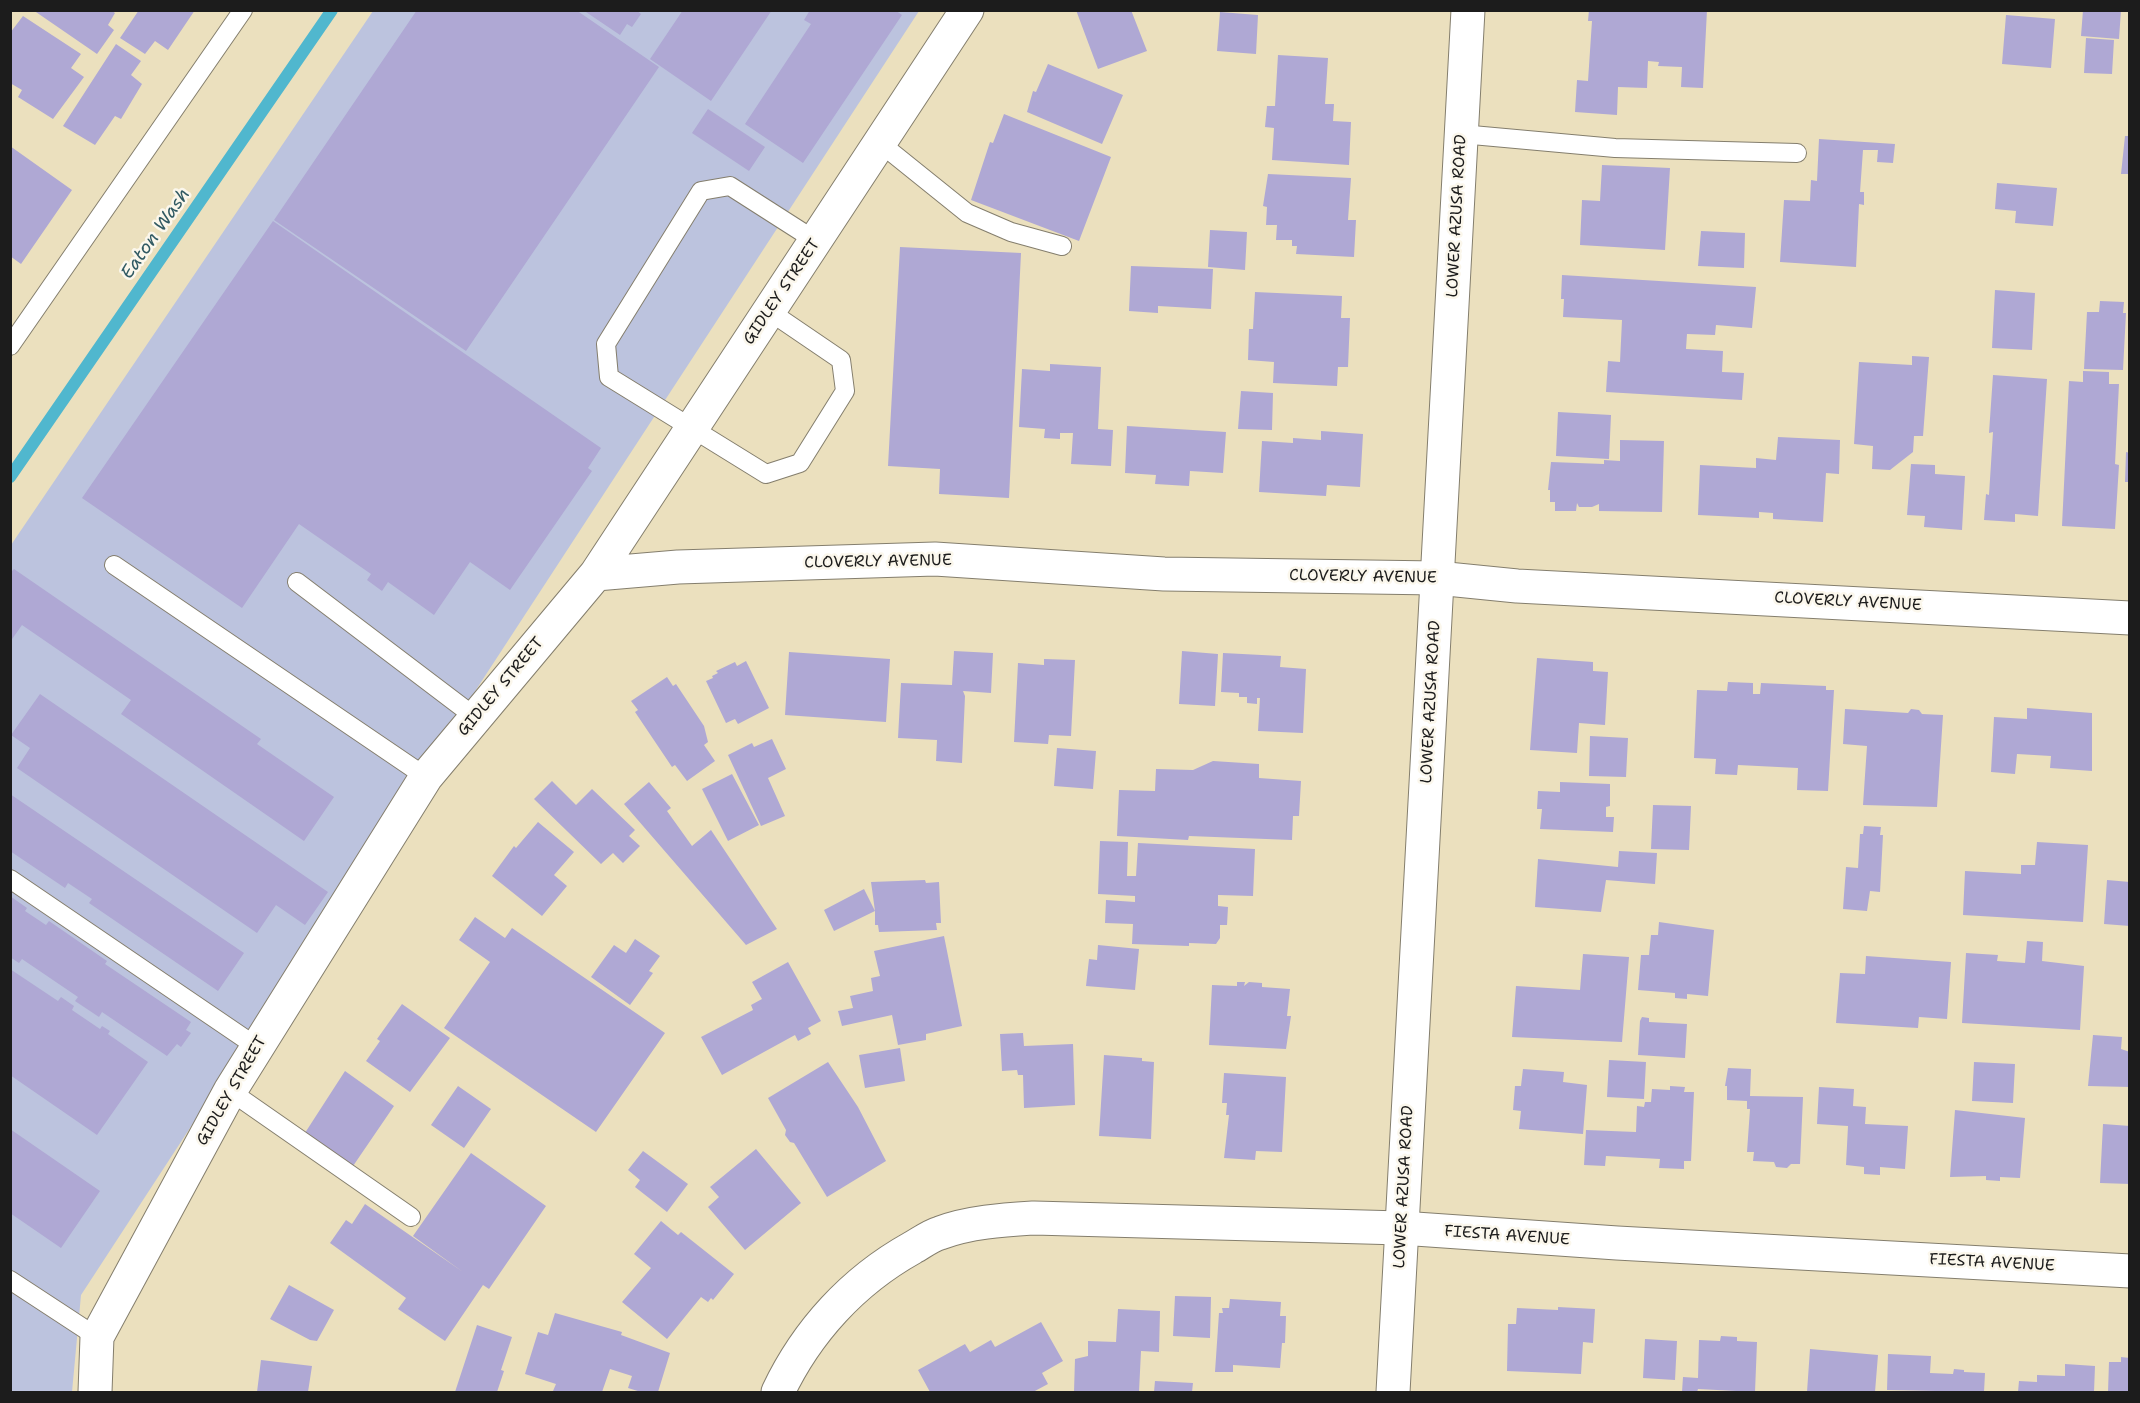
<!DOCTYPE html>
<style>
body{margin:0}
#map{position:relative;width:2140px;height:1403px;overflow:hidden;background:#ebe0be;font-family:"Shantell Sans",sans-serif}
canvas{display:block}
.frame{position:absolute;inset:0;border:12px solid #1c1c1c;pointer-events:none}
</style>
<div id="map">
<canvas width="2140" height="1403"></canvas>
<div class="frame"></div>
</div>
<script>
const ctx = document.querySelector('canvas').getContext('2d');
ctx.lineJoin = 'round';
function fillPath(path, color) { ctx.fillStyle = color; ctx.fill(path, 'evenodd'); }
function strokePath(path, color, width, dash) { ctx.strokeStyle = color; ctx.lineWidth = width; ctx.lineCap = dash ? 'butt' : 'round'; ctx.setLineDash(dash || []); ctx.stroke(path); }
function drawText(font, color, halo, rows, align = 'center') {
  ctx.font = font + ' "Shantell Sans",sans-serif'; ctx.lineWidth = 5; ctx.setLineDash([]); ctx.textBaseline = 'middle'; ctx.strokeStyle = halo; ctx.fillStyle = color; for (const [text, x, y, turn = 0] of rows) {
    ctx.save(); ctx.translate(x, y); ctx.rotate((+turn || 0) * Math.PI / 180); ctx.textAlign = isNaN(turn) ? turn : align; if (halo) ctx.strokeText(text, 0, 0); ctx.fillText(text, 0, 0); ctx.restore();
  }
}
fillPath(new Path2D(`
 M373,11H919L81,1295L72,1392H11V545Z`), '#bcc3de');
strokePath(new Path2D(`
 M10,477L332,10`), '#50b7ce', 12);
fillPath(new Path2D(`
 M33,10H111L115,13L108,25L114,30L97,54Z
 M139,10H195L168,50L155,41L145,54L120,38Z
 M417,10H576L659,67L466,351L274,220Z
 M583,10H636L641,14L632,27L627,24L620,35Z
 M683,10H772L711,101L650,59Z
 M810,10H895L902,15L803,163L745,124L811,24L804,20Z
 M1076,10H1131L1147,51L1098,69Z
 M1589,10H1707L1703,88L1681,87L1682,67L1658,66L1659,62L1648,61L1647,88L1618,87L1617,115L1575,112L1577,80L1588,81L1592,21H1588Z
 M2083,10H2121L2119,39L2081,36Z
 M1220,12L1258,15L1256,54L1217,51Z
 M2006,15L2055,19L2051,68L2002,64Z
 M23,16L81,54L71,68L84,77L53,119L18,97L22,90L10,83V33Z
 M2086,38L2114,40L2112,74L2084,73Z
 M116,44L141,61L131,75L142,84L121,119L115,116L95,145L63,126Z
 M1278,55L1328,58L1325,104H1334L1333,121L1351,122L1349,165L1272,160L1274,128L1265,127L1267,106H1275Z
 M1048,64L1123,95L1102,144L1027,112L1033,91L1036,92Z
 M708,109L765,147L749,171L692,133Z
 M1004,114L1111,157L1079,241L971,200L990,142L993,143Z
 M2125,136H2130V174H2121Z
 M1819,139L1895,144L1893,163L1877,162L1878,150H1863L1860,192H1864V205L1859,204L1856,267L1780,262L1784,200L1810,201L1811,180L1817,181Z
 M10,146L72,190L21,264L10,256Z
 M1602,165L1670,168L1665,250L1580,245L1582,200L1600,201Z
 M1268,174L1351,178L1348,220H1356L1354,257L1296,254L1297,246H1292V240H1276L1277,225H1266L1267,207L1263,206Z
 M1997,183L2057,188L2053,226L2015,223L2016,211L1995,209Z
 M273,221L601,448L588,468L592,471L510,590L470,562L434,615L388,582L382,591L367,580L371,574L299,524L242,608L82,498Z
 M1210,230L1247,232L1245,270L1208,267Z
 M1701,231L1745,233L1744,268L1698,266Z
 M900,247L1021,253L1009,498L939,494L940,469L888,466Z
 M1131,266L1213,269L1211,309L1158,306V313L1129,311Z
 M1562,275L1756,287L1752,328L1716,325L1715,335L1687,334L1686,349L1723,351L1722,372L1744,373L1742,400L1606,392L1608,361L1620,362L1622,320L1563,317L1564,299H1561Z
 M1995,290L2035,293L2032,350L1992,348Z
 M1255,292L1342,296L1341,318H1350L1348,367H1338L1337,386L1273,383L1274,362L1248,360L1249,329H1253Z
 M2100,301L2124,302L2123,313H2126L2123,370L2084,369L2087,312H2099Z
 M1912,356L1929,357L1923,436H1914L1913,452L1890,470L1872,469L1873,446L1854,444L1859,362L1912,365Z
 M1050,364L1101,367L1098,429L1113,430L1111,466L1071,464L1073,433H1060V439L1044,438L1045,429L1019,427L1022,369L1050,371Z
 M2083,371L2109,372V384H2119L2115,464L2119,465L2115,529L2062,526L2069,381L2083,382Z
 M1993,375L2047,379L2038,516L2015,514V522L1984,520L1986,494L1989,495L1993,432L1989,433Z
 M1241,391L1273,393L1272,430L1238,429Z
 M1558,412L1611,415L1609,459L1556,456Z
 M1127,426L1226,432L1223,473L1190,471L1189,486L1155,484L1156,475L1125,473Z
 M1321,431L1363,434L1360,487L1327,485L1326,496L1259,492L1262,441L1293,443V438L1321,440Z
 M1778,437L1840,440L1839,474L1826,473L1823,522L1773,519V513L1759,512V518L1698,515L1700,465L1756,468V458L1776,460Z
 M1620,440L1664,441L1662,512L1599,511V504L1592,507H1579L1577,503L1576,511H1555V502H1550V490H1548L1551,462L1604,464V460L1620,461Z
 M2126,452L2130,453V482H2125Z
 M1911,464L1935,465V474L1965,476L1962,530L1924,527L1925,516L1907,515Z
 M14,569L261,739L257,744L334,797L304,841L121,714L131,700L22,625L10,642V573Z
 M954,651L993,653L991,693L963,691L965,696L962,763L936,761L937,740L898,738L901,683L952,685Z
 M1182,651L1218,654L1215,706L1179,704Z
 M789,652L890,659L886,722L785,715Z
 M1223,653L1281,656L1280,667L1306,669L1303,733L1258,731L1260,698H1257V704L1247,703V697H1239V693L1221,692Z
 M1537,658L1593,662V671L1608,672L1605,725L1579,723L1577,753L1530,750Z
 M1044,659L1075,660L1071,736L1049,735L1048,744L1014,742L1018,663L1044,665Z
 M746,661L769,708L738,724L735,719L726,723L706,681L713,678L712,676L718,673L716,671L735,662L737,666Z
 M667,677L673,686L676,684L704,726L708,742L704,745L715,761L687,781L675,765L672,767L635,712L638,710L631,701Z
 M1728,682L1753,683V694H1760L1761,683L1826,686V690H1834L1828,791L1797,790L1798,768L1738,765L1737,775L1715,774L1716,759L1694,758L1697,690L1727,691Z
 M40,694L328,892L305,925L276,905L257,933L17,768L30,748L11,735Z
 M2027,708L2092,713V771L2050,768L2051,756L2017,754L2015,774L1991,772L1994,717L2027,719Z
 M1845,709L1908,713L1911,709L1919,710L1922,714L1943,715L1937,807L1863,805L1867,746L1843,744Z
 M1590,736L1628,738L1626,777L1589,776Z
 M772,739L786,769L768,778L785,816L761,826L728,755L752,743L754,747Z
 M1057,748L1096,751L1093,789L1054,786Z
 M1213,761L1259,764V778L1301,781L1299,816H1293L1292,840L1189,836L1188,840L1117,836L1119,790L1155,791L1156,769L1193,770Z
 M732,774L759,825L728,841L702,789Z
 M552,781L576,805L592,789L635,830L629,836L640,846L623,863L613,853L601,864L534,799Z
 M649,782L671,808L667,811L692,846L711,830L777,929L746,945L624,804Z
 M1560,782L1610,784V806L1606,807V817H1614L1613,832L1540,829L1542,809H1537L1538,791L1560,792Z
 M10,794L244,953L218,991L89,903L92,899L68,883L65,888L10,851Z
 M1653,805L1691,806L1689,850L1651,849Z
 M538,822L574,852L554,875L567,886L542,916L492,876L514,846L516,848Z
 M1864,826L1881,827L1880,835H1883L1880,892L1870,891L1867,911L1843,909L1846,867L1858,868L1860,834H1863Z
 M1100,841L1128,842L1127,876H1136L1138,843L1255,849L1253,896L1218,895V906L1228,907L1227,925H1220V938L1216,944L1189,943V946L1132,944L1133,924L1105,923L1106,900L1135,902V896L1098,894Z
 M2037,842L2088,845L2083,922L1963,915L1965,871L2021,874V865H2035Z
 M1619,851L1657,853L1655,884L1606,880L1601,912L1535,907L1538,859L1618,867Z
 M925,880L926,883L939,882L941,923H936L937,930L879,932L878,925H875V911L834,931L824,910L864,889L875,911L871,882Z
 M2107,880L2130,882V926L2104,924Z
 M10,896L27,908L25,911L46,925L49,921L107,961L105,964L191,1022L186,1030L191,1033L181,1047L177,1044L167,1056L102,1012L99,1017L75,1001L78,997L22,959L19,963L10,957Z
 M475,917L505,938L512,928L665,1033L596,1132L444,1028L490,962L459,940Z
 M1659,922L1714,930L1708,996L1687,994V999L1675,998V993L1638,990L1641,955H1649L1651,935H1658Z
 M944,936L962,1026L926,1034V1040L898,1045L892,1015L842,1026L838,1011L853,1008L850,996L873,991L871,978L880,976L874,951Z
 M635,939L660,956L649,971L653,973L630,1005L591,977L614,945L626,953Z
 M2027,941L2043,942L2042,961L2084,966L2080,1030L1962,1023L1966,953L1998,955L1997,961L2025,963Z
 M1098,945L1139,949L1135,990L1086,986L1089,959L1097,960Z
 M1583,954L1629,957L1622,1042L1512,1037L1516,986L1580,990Z
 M1866,956L1951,962L1947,1019L1919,1017L1918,1028L1836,1023L1840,973L1865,974Z
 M788,962L821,1021L808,1028L811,1034L798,1041L795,1035L722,1075L701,1037L753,1010L751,1005L762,999L752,982Z
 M10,969L58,1001L61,997L74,1006L72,1010L100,1029L102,1026L110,1031L108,1034L148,1062L97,1135L10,1075Z
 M1237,982H1245L1244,986L1249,982L1262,983V987L1290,989L1287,1016H1291L1286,1049L1209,1045L1212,985L1237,986Z
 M402,1004L450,1038L410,1092L366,1061L380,1041L377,1039Z
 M1642,1017L1649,1018V1022L1687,1024L1685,1058L1638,1055L1640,1021Z
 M1023,1033L1024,1046L1073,1044L1075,1105L1024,1108L1023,1075H1018L1017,1070L1002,1071L1000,1034Z
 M2093,1035L2122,1037L2121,1049L2130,1052V1087L2088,1086Z
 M900,1048L905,1081L865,1088L859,1055Z
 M1104,1055L1142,1058V1061L1154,1062L1151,1139L1099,1136Z
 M1609,1060L1646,1062L1644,1099L1607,1097Z
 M828,1062L858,1107L886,1161L827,1197L794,1143L790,1142L785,1135L786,1130L768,1098Z
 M1974,1062L2015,1064L2013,1103L1972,1101Z
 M1728,1068L1751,1069L1750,1096L1803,1097L1800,1164H1791L1787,1168L1776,1167L1774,1162L1753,1161L1754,1152H1747L1750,1109H1747V1101L1727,1100V1086H1725Z
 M1523,1069L1564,1072L1563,1082L1587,1085L1583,1134L1519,1129L1521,1111L1513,1110L1515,1086H1521Z
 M345,1071L394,1106L351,1169L303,1136Z
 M1224,1073L1286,1077L1282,1152L1256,1151L1255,1160L1224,1158L1229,1115H1226L1227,1103H1222Z
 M458,1086L491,1109L464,1148L431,1125Z
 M1670,1086L1685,1087L1684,1092H1694L1691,1161H1684V1169L1659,1168L1660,1159L1606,1156L1605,1166L1584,1165L1586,1130L1636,1132L1637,1106L1644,1107L1645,1102H1651L1652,1089L1670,1090Z
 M1819,1087L1854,1089L1853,1106L1866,1107L1865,1124L1908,1126L1905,1169L1880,1167V1175L1864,1174V1167L1846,1165L1848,1126L1817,1124Z
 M1955,1110L2025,1118L2020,1178L2000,1177V1181L1986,1180V1176L1950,1177Z
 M2103,1124L2130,1126V1184L2100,1183Z
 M10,1129L100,1191L61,1248L10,1213Z
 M756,1149L801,1203L745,1250L708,1207L719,1197L710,1187Z
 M643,1151L688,1184L667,1212L635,1187L640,1180L628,1170Z
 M471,1153L546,1206L489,1289L483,1285L445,1341L398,1309L406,1298L330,1243L346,1220L352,1224L365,1204L463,1272L413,1236Z
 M661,1221L678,1235L681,1232L734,1274L713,1300L711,1298L708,1302L701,1297L667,1339L622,1302L651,1268L634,1254Z
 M289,1285L334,1310L317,1341L310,1340L270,1319Z
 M1175,1296L1211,1297L1210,1338L1173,1336Z
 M1230,1299L1281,1302L1280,1316H1286L1285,1343H1282L1280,1368L1233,1365V1372H1215L1219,1313H1223L1222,1308H1229Z
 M1558,1307L1595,1309L1593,1343L1583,1342L1581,1374L1507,1371L1508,1324H1516L1517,1308L1558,1310Z
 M1118,1309L1160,1311L1159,1352L1141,1351L1139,1392H1074L1075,1359L1088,1356V1341L1116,1342Z
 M555,1313L622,1332L621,1335L670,1353L658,1392H641L628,1388L632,1376L610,1369L602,1392H556L553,1391L556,1384L525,1374L538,1332L548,1335Z
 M1041,1322L1063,1361L1042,1373L1048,1384L1033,1392H930L918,1370L965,1344L970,1352L991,1340L995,1347Z
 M477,1325L512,1337L501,1370L504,1371L497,1392H455Z
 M1721,1336L1737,1337V1341L1757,1342L1755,1392L1698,1389L1697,1392H1682L1683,1377L1698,1378L1699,1340L1720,1341Z
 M1645,1339L1677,1341L1675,1380L1643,1378Z
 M1810,1349L1878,1355L1875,1392H1807Z
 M1888,1354L1931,1356L1930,1373L1953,1374L1954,1369L1964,1370V1372L1985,1373L1984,1392L1887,1390Z
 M2121,1357L2130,1358V1392H2108L2109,1362H2121Z
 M261,1360L312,1366L308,1392H257Z
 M2065,1364L2095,1366L2094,1392H2018L2019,1381L2037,1382V1375L2065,1376Z
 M1155,1381L1193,1383L1192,1392H1154Z`), '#afa8d4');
const lane = new Path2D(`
 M1461,134L1615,148L1797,153
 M880,143L967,213L1011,232L1062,246
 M769,311L841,360L845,391L800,463L766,474L609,377L606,344L701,191L730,186L816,241
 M10,346L243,10
 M114,565L426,777
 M297,582L475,717
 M10,879L257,1047
 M230,1091L411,1217
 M10,1280L97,1337`);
const street = new Path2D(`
 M596,574L678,567L935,559L1164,574L1437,578L1517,586L2130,618
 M95,1392L97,1337L230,1091L426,777L596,574L967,10
 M778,1392C807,1331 853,1281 912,1248C921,1243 930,1236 940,1233C970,1222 1003,1220 1034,1218L1401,1228L1617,1243L2130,1271`);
const secondary = new Path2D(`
 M1393,1392L1468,10`);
strokePath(lane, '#847e6d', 20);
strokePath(street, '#847e6d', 35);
strokePath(secondary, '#847e6d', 35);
strokePath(lane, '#fff', 18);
strokePath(street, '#fff', 33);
strokePath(secondary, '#fff', 33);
drawText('16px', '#1c1c1c', '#fbf7ec', [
 ["LOWER AZUSA ROAD",1457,216,-87],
 ["GIDLEY STREET",782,292,-56],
 ["CLOVERLY AVENUE",878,562,-1],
 ["CLOVERLY AVENUE",1363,577,1],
 ["CLOVERLY AVENUE",1848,602,3],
 ["GIDLEY STREET",501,687,-50],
 ["LOWER AZUSA ROAD",1431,702,-87],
 ["GIDLEY STREET",232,1091,-60],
 ["LOWER AZUSA ROAD",1404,1187,-87],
 ["FIESTA AVENUE",1507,1236,4],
 ["FIESTA AVENUE",1992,1263,3]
]);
drawText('italic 18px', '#315a63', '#fbf7ec', [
 ["Eaton Wash",156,234,-55]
]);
</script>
